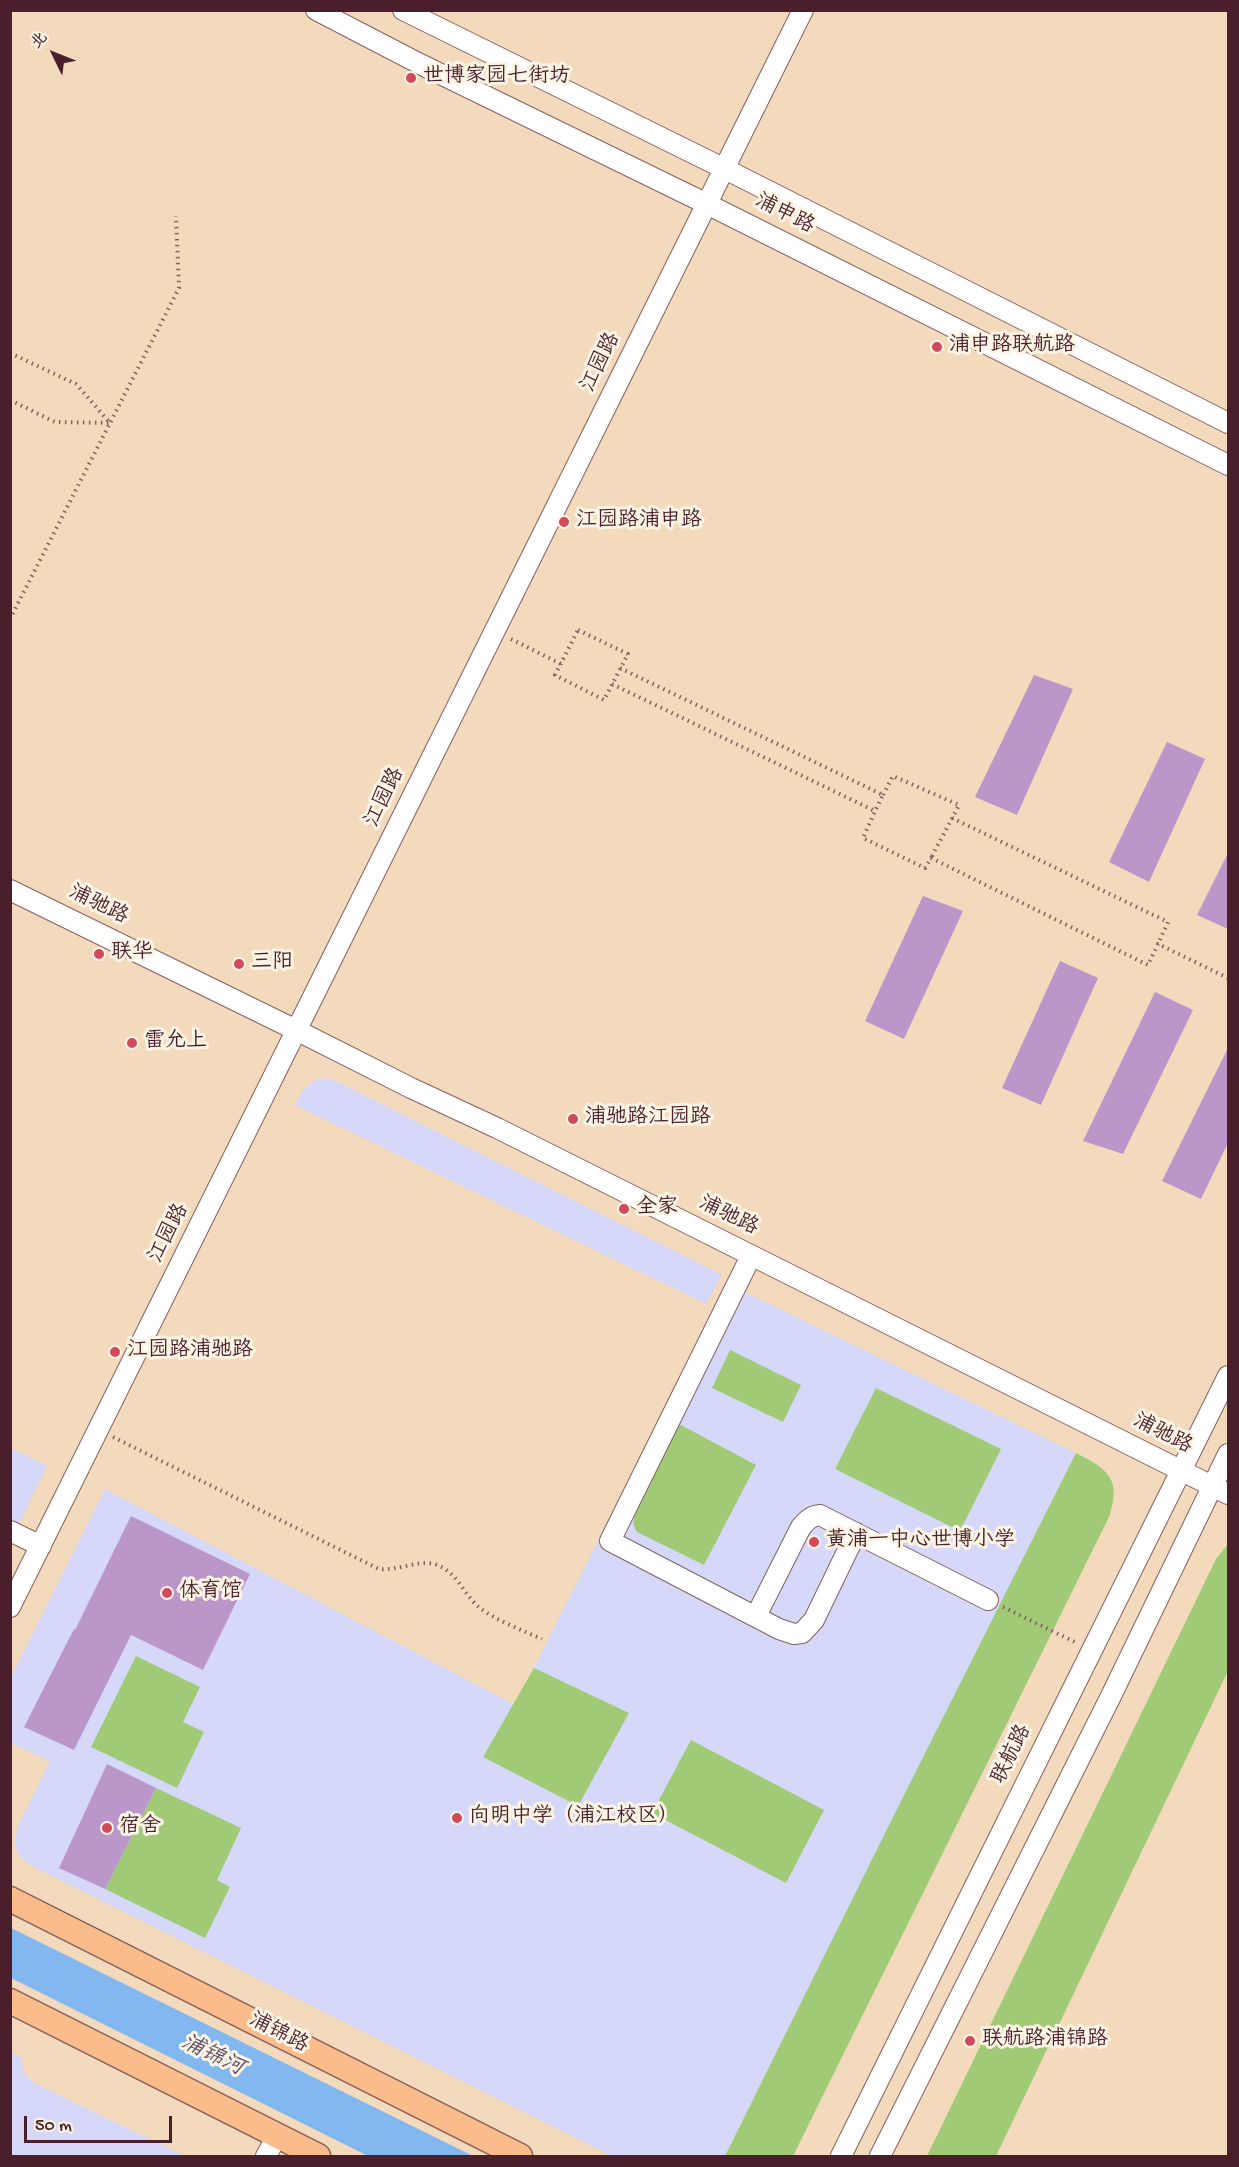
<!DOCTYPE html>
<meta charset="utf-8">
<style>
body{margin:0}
#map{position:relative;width:1239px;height:2167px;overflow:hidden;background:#f4dabd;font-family:"Gochi Hand","LXGW WenKai TC",sans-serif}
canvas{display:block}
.frame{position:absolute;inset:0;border:12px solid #4a1f2b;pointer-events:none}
.north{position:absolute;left:24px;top:24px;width:60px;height:60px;-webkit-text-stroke:4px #fcf5e5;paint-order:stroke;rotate:313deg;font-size:16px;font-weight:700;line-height:24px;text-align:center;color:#4a1f2b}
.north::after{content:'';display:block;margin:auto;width:21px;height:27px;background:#4a1f2b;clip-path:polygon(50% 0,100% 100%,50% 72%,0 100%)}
.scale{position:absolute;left:24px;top:2116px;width:148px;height:27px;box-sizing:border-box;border:3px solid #4a1f2b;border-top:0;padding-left:8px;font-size:18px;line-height:21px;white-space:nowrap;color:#4a1f2b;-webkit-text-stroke:4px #fcf5e5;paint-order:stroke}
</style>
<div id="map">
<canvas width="1239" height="2167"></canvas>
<div class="frame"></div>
<div class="north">北</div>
<div class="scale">50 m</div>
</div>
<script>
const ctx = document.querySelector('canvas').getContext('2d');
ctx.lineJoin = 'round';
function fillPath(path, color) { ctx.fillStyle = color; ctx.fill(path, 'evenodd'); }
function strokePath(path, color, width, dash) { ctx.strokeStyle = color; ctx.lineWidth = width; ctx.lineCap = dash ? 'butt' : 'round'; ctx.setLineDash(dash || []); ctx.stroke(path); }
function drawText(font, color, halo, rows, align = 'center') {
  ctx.font = font + ' "Gochi Hand","LXGW WenKai TC",sans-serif'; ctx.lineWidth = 6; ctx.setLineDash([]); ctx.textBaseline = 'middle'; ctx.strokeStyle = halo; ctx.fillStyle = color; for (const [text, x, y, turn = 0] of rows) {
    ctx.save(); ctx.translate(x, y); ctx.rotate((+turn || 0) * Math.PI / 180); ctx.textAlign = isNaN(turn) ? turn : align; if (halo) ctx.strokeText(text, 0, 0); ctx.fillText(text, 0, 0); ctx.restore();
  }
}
fillPath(new Path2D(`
 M324,1078L336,1081L722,1275L706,1304L295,1105L303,1090L313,1081Z
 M728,1284L1076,1453L725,2156H612L32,1866L20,1857L15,1846L17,1828L50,1761L13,1744L11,1741L10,1679L105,1489L515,1705Z
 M11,1448L47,1466L11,1540Z
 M10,2053L22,2058L23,2073L34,2083L185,2156H11Z`), '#d5d8f9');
fillPath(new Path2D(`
 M730,1350L801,1385L783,1422L712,1388Z
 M876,1388L1001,1449L960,1531L835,1469Z
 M679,1424L756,1465L704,1565L637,1532C631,1524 634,1518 637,1509Z
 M1076,1453C1108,1469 1122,1479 1109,1517L793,2156H725L898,1807Z
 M1228,1544V1671L996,2156H927L1216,1559Z
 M136,1656L200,1687L183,1722L204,1732L177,1788L91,1747Z
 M534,1668L629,1713L578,1806L483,1757Z
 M691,1740L824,1810L786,1883L652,1813Z
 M156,1788L241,1828L217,1880L230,1887L205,1938L105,1889Z`), '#a0ca76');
fillPath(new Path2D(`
 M10,1928H11L473,2156H368L11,1978Z`), '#82b7f0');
fillPath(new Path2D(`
 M1034,675L1073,689L1017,815L975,797Z
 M1167,742L1205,759L1149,882L1109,862Z
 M1228,853V929L1197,915Z
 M923,896L963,911L904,1039L865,1021Z
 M1060,961L1098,978L1041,1105L1002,1088Z
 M1155,992L1193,1010L1123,1154L1083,1141Z
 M1228,1048V1143L1201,1199L1162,1181Z
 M131,1516L250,1574L203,1670L131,1635L74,1750L24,1727L74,1629L75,1630Z
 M107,1764L156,1788L105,1889L59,1868Z`), '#bb96c8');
const minor = new Path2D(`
 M316,10L420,64L707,204L1228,465
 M403,10L725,169L1228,423
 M10,890L298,1031L411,1088L497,1128L1228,1494
 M751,1256L610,1541L779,1629L794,1634L802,1633L814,1620L856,1533
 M10,1531L41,1546
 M10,1607L803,10
 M756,1616L801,1527C807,1520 811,1516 820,1515L988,1600
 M266,2156L277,2136
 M841,2156L1228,1376
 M880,2156L1111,1696L1228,1454`);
const major = new Path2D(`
 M10,1899L520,2156
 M10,2001L318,2156`);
strokePath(minor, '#86605e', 22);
strokePath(major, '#86605e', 27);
strokePath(new Path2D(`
 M10,353L76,384L110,423L179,288L176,216
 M10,400L55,422L110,423L10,619
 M578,630L628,654L604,700L555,675Z
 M511,639L561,664
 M620,668L883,795L875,811
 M612,684L875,811L863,838L925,868L931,858L1148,965L1158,944L1228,978
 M883,795L893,776L959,805L931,858
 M952,818L1168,922L1158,944
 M113,1437L379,1569C397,1571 417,1560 434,1564C458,1571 463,1595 480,1608C495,1620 524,1631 542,1639
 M1003,1607L1077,1643`), '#86605e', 4, [1.5, 4.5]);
strokePath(minor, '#fff', 20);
strokePath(major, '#fabc8b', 24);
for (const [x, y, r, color] of [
 [411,78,6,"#d1495b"],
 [937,347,6,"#d1495b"],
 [564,522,6,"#d1495b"],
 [99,954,6,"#d1495b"],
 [239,964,6,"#d1495b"],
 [132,1043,6,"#d1495b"],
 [573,1119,6,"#d1495b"],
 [624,1209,6,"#d1495b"],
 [115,1352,6,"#d1495b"],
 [814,1542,6,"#d1495b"],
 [167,1593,6,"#d1495b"],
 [457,1818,6,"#d1495b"],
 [107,1828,6,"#d1495b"],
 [970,2041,6,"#d1495b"]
]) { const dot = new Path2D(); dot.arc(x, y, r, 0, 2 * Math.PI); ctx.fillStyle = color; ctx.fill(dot); strokePath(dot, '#fcf5e5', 2); }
drawText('21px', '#4a1f2b', '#fcf5e5', [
 ["世博家园七街坊",423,78],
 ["浦申路联航路",949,347],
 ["江园路浦申路",576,522],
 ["联华",111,954],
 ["三阳",251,964],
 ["雷允上",144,1043],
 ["浦驰路江园路",585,1119],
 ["全家",636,1209],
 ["江园路浦驰路",127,1352],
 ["黄浦一中心世博小学",826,1542],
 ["体育馆",179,1593],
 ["向明中学（浦江校区）",469,1818],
 ["宿舍",119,1828],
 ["联航路浦锦路",982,2041]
], 'left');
drawText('21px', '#4a1f2b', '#fcf5e5', [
 ["浦申路",784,215,27],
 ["江园路",602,363,-64],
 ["江园路",386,798,-64],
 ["浦驰路",98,906,26],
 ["浦驰路",728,1217,26],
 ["江园路",170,1234,-63],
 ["浦驰路",1162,1435,27],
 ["联航路",1013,1755,-64],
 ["浦锦路",278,2034,27]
]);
drawText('italic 22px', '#5b4d66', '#fcf5e5', [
 ["浦锦河",212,2057,26]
]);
</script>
